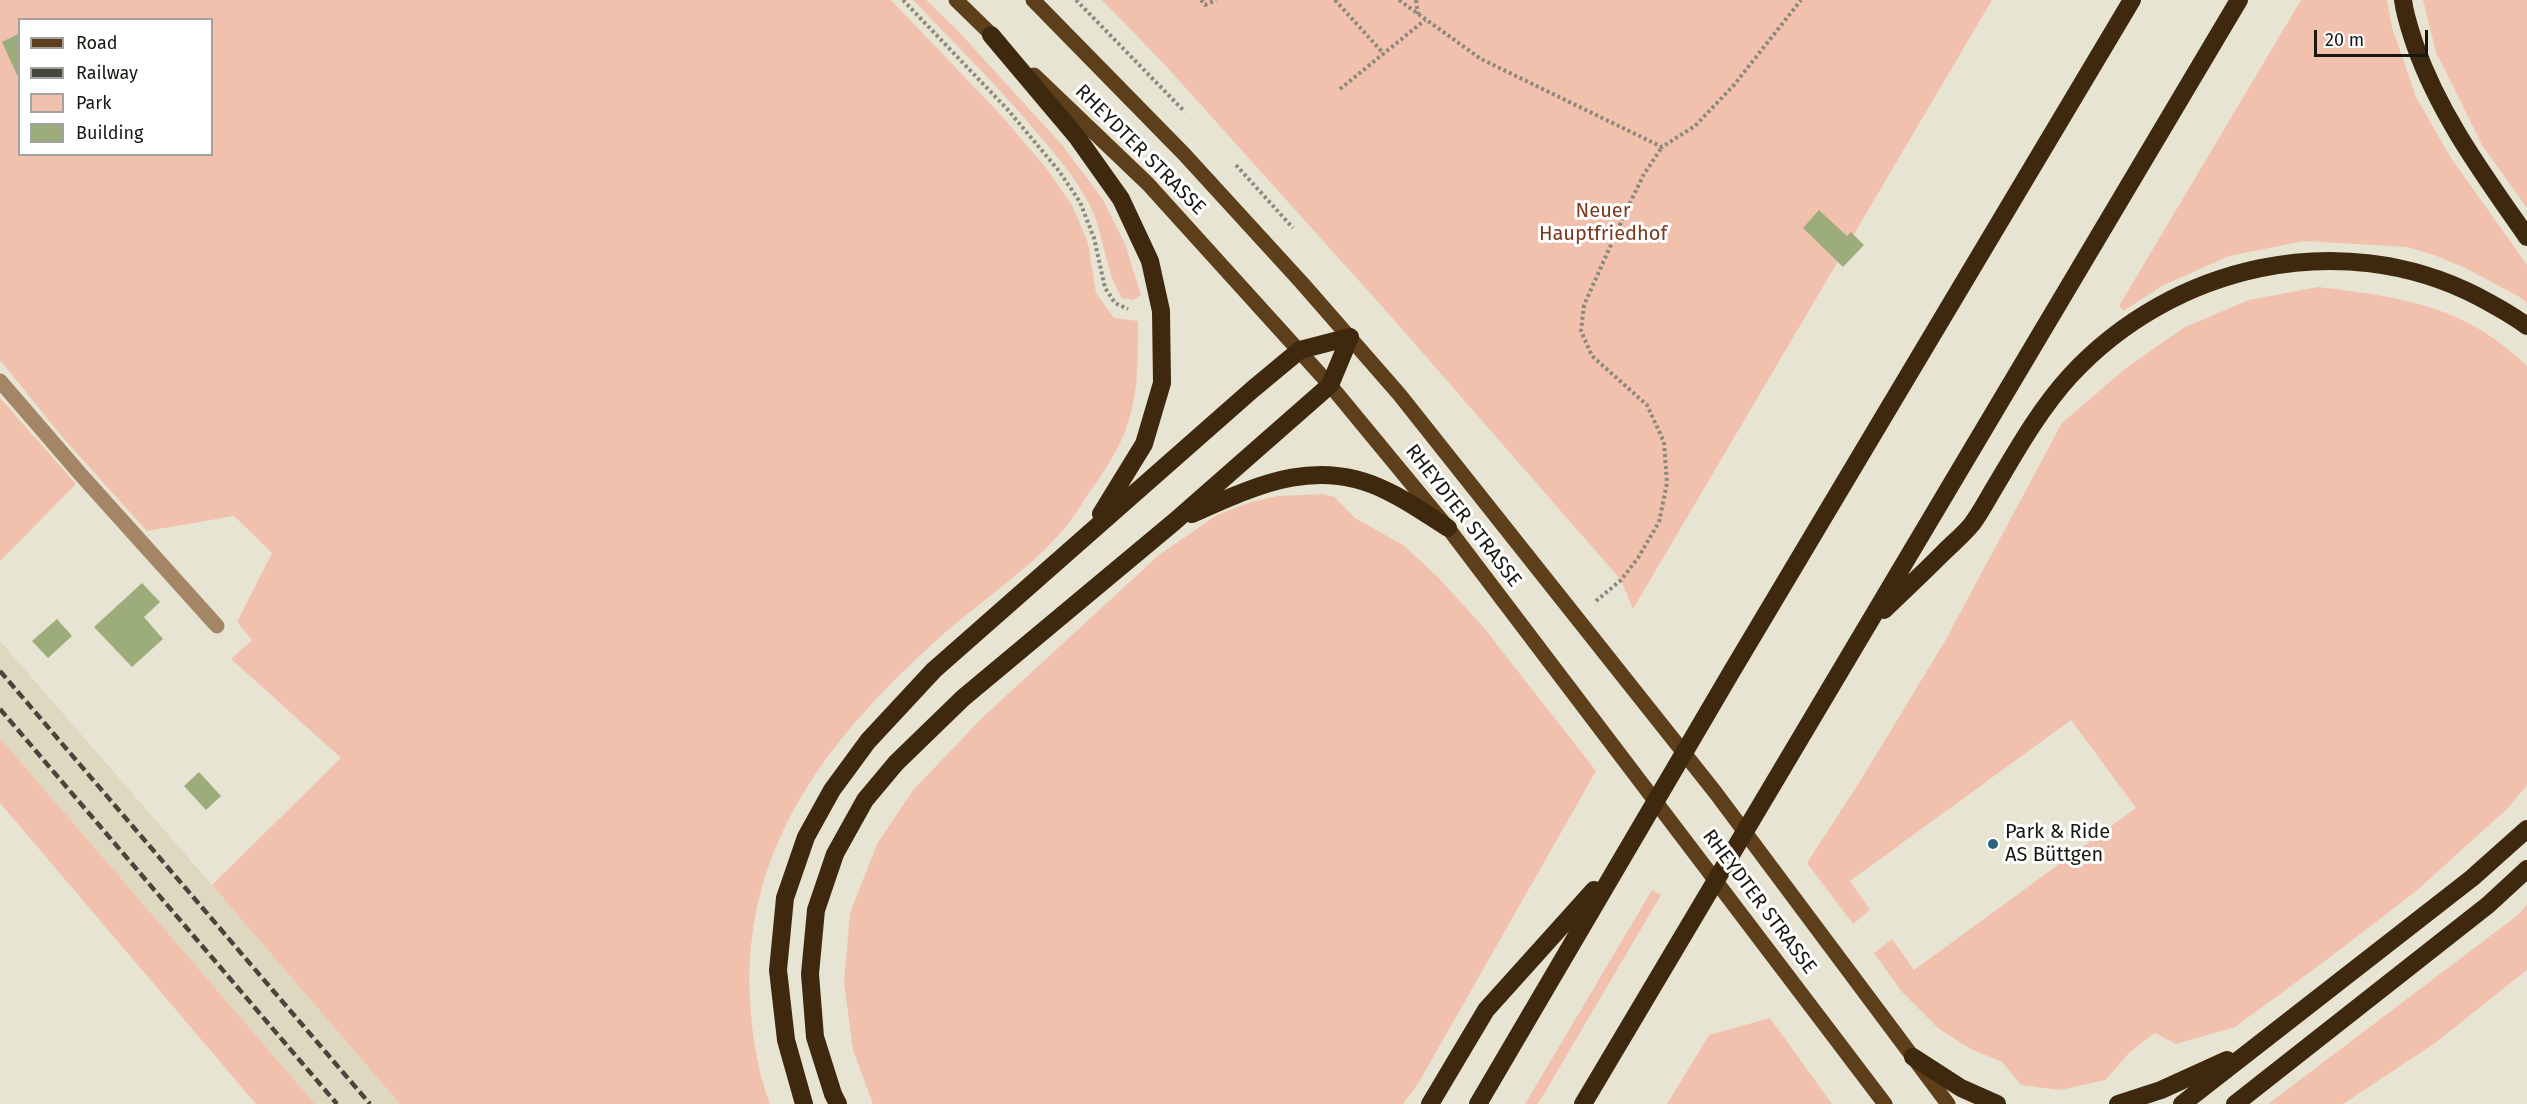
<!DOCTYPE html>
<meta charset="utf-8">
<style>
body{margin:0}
#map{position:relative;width:2527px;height:1104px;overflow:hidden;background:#e8e4d3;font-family:"Fira Sans",sans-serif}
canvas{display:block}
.legend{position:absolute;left:18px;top:18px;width:195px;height:138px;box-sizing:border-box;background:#fff;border:2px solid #a3a2a0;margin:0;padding:8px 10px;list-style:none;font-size:18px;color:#181711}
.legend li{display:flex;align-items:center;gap:12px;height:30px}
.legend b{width:30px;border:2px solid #a3a2a0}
.scale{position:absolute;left:2314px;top:30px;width:114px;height:27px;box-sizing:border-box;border:3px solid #181711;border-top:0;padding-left:8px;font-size:18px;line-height:21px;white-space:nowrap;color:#181711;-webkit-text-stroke:4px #fff;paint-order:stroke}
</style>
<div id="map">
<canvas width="2527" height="1104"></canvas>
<ul class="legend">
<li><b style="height:8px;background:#5d3f1b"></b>Road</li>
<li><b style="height:8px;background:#47463d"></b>Railway</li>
<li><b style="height:16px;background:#f2c1ae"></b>Park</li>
<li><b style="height:16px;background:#9dac7b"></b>Building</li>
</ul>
<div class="scale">20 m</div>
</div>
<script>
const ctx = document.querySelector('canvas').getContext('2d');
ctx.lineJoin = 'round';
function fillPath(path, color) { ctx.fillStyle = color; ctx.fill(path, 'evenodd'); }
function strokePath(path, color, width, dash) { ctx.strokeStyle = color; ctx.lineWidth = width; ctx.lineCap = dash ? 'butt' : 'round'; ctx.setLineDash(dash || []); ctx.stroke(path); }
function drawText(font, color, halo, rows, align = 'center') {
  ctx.font = font + ' "Fira Sans",sans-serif'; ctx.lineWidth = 6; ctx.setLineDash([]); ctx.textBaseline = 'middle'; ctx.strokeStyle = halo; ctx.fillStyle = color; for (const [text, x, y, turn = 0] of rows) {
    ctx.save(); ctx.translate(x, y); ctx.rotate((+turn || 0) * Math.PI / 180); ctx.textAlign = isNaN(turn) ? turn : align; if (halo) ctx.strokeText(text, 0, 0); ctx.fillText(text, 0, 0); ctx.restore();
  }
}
fillPath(new Path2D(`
 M0,641L212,885L400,1104H315L0,738Z`), '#ded8c0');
fillPath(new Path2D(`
 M0,0H891L1000,114L1047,169L1072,205L1088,243L1096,293L1114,318L1138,321C1138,356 1139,392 1127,426C1120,447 1106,469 1093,487C1083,501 1075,516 1064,529C1029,570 978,603 938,639C830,736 742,846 750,1000C752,1035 757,1070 770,1104H400L212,885L341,758L231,659L252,640L237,622L272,553L234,516L147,531L63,438L0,360ZM20,20H212V154H20Z
 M913,0H926L960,33L1062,145L1102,198L1125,244L1141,295L1133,300L1122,298C1103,268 1105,232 1087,200C1074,176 1055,154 1038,134C999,87 955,44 913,0Z
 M1102,0H1992L1633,609L1621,580L1387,312L1165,65Z
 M2301,0H2387L2392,27L2416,97L2451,158L2527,265V303L2518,296L2465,268L2437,256L2407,247L2304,241L2229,256L2162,286L2123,311L2119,306Z
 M2423,0H2527V208L2482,145L2436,52Z
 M2318,287C2400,297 2465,305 2527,366V785L2507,809L2415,892L2325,961L2235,1027L2176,1044L2155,1033L2130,1052L2105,1080L2060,1090L2021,1085L2002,1062L1971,1049L1939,1029L1902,992L1874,953L1892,939L1914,970L2136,808L2071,720L1850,881L1870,910L1853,924L1807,863L1862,778L1945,641L2062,423L2126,368L2185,327L2249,300Z
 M0,398L76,484L0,561Z
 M1324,494L1334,497L1355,518L1403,545L1437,576L1484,628L1596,771L1419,1082L1403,1104H873L853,1050L844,983L850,913L877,844L914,789L983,717L1159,555L1217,515L1251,502L1278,496Z
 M0,738L315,1104H256L0,803Z
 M1652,890L1661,895L1538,1104H1525Z
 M2527,904V970L2435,1043L2343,1104H2268L2518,915Z
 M1770,1018L1832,1104H1667L1709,1035Z`), '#f2c1ae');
fillPath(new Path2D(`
 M20,33V74L17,75L2,42Z
 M1819,210L1847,236L1851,232L1864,245L1843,267L1803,228Z
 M142,583L160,602L144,617L163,639L132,667L94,627Z
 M57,619L72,636L48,658L32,641Z
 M199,772L221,796L206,810L184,786Z`), '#9dac7b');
strokePath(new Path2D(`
 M903,0L1008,110L1059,171L1080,202L1094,238L1105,288L1115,303L1128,309
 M1076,0L1185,112
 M1201,0L1205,5L1216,0
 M1335,0L1384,54
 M1399,0L1481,59L1662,147L1695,126L1734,85L1801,0
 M1416,0L1418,14
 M1340,89L1425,20
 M1236,165L1293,228
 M1596,601L1621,580L1638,558L1659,522L1667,483L1664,442L1647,405L1592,356L1581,331L1584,305L1628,207L1644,174L1662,147`), '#8b887c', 4, [3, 3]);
strokePath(new Path2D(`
 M0,381L82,476L217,626`), '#a48666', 15);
strokePath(new Path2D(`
 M956,0L999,42
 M1033,0L1184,154L1302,283L1399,394L1715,792L1948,1104
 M1034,75L1148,184L1330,385L1448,528L1885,1104`), '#5d3f1b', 15);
strokePath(new Path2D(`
 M2403,0C2405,16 2410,30 2415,45C2440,116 2484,175 2527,237
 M991,35L1077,137L1121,199L1150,261L1161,311L1162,383L1144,444L1101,514
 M1192,514C1257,485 1319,455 1389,492C1410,502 1429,516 1448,528
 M1884,610C1904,591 1924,572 1943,553C1953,543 1964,534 1972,524C1981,512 1988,498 1996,485C2018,448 2040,409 2070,376C2172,265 2340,226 2477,296C2494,305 2511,314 2527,326
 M1913,1057L1961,1088L1997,1104
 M804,1104L786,1040L778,970L785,898L806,837L832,790L868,741L934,670L1253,389L1300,350L1350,337
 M838,1104L833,1094L815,1037L810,974L816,910L835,854L865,800L896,763L963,698L1174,522L1330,385L1350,337
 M1430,1104L1486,1010L1594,890
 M1478,1104L1732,671L2132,0
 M1583,1104L2239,0
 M2118,1104L2161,1090L2227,1060
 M2182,1104L2472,878L2527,829
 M2235,1104L2488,905L2527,869`), '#3f290e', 18);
strokePath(new Path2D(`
 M0,671L370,1104
 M0,709L337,1104`), '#47463d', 4.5, [9, 4.5]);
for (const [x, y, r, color] of [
 [1993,844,6,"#28627b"]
]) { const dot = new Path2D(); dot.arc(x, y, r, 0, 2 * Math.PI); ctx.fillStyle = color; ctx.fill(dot); strokePath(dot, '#fff', 2); }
drawText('20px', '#181711', '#fff', [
 ["RHEYDTER STRASSE",1140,150,45],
 ["RHEYDTER STRASSE",1463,516,52],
 ["RHEYDTER STRASSE",1759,902,53]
]);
drawText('20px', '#7b391e', '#fff', [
 ["Neuer",1603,211],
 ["Hauptfriedhof",1603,234]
]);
drawText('20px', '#181711', '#fff', [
 ["Park & Ride",2005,832],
 ["AS Büttgen",2005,855]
], 'left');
</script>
